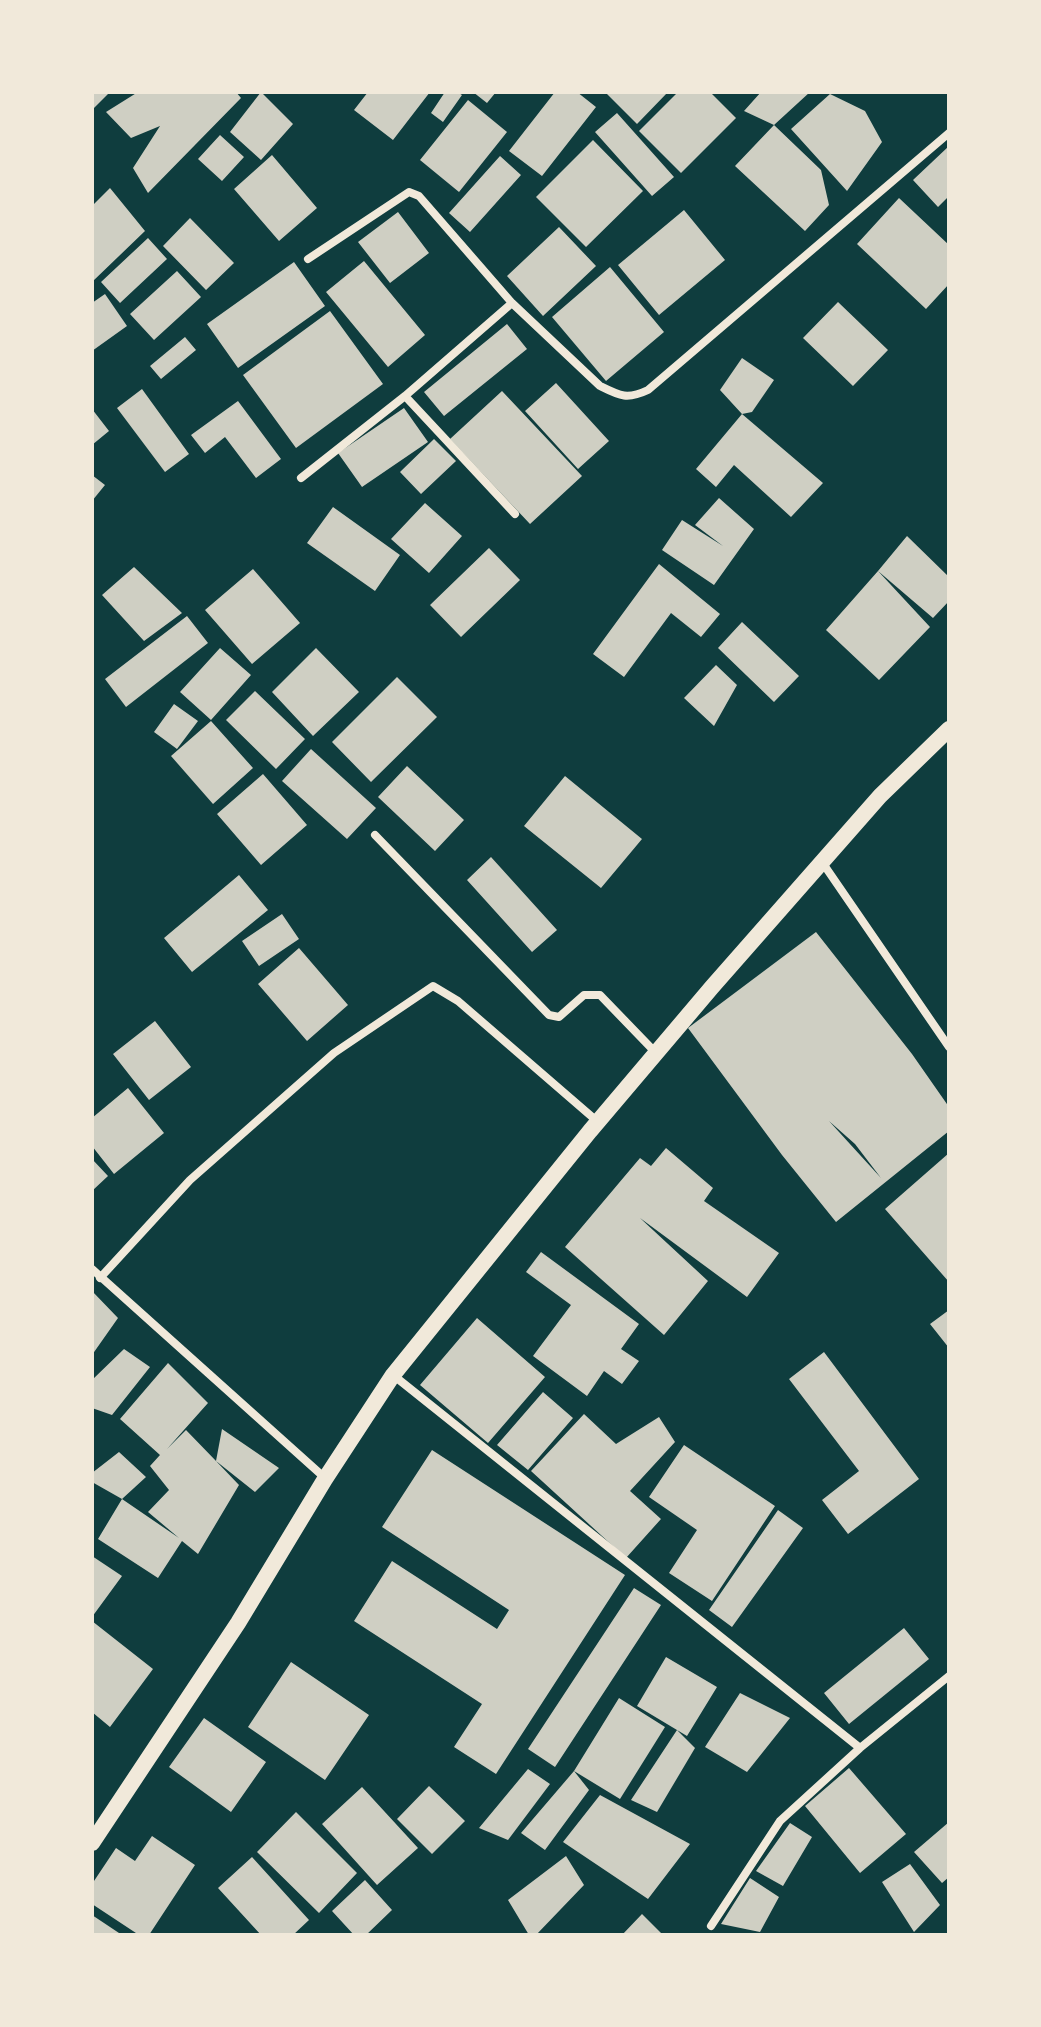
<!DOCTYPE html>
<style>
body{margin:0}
#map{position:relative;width:1041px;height:2027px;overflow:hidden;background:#0f3d3e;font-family:"Roboto Serif",serif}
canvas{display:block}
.frame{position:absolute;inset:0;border:94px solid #f1e9da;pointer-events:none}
</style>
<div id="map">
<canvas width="1041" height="2027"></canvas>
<div class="frame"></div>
</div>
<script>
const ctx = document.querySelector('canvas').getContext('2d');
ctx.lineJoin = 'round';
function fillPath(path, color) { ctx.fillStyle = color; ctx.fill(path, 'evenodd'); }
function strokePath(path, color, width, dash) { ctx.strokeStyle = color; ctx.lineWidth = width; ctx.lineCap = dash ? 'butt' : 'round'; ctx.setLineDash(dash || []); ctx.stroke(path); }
fillPath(new Path2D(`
 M92,92H110L92,110Z
 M138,92H236L241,98L148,193L133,168L160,126L131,138L106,112Z
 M261,92L293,124L261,160L230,132Z
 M368,92H430L393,140L354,110Z
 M445,92H457L462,95L443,122L431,113Z
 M473,92H496L487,103Z
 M555,92H577L596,107L542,176L509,151Z
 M605,92H668L637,124Z
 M678,92H710L736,118L681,173L639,131Z
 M761,92H810L774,125L744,111Z
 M830,94L865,111L882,142L847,191L791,129Z
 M468,100L507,132L459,192L420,160Z
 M617,113L674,177L652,196L595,132Z
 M774,125L821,170L829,205L805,231L735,166Z
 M220,135L244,157L222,181L198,159Z
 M593,140L643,191L586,247L536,197Z
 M949,146V196L938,207L913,180Z
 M272,155L317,208L279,241L234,189Z
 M500,156L521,175L470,232L449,213Z
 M110,188L145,231L92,282V206Z
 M899,198L949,245V284L926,309L857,244Z
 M684,210L725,260L659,315L618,265Z
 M398,212L429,253L390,283L358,242Z
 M190,218L234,263L206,290L163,246Z
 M559,227L596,266L543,316L507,276Z
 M148,238L167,259L120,303L101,282Z
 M364,261L425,335L388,367L326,292Z
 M294,262L325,306L238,368L207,324Z
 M610,267L664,332L606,381L552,317Z
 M177,271L201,297L154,340L130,314Z
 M105,294L127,326L92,351V303Z
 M838,302L888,350L853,386L803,338Z
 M330,311L383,384L296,448L243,375Z
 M507,324L527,349L444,416L424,392Z
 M185,337L196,350L161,379L150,366Z
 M742,358L774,380L752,412L742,414L720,390Z
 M556,383L609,441L578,469L525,411Z
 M142,389L189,454L165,472L117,408Z
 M502,391L582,476L530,524L450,439Z
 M238,401L281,459L256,478L225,437L205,453L191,435Z
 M404,408L428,442L362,487L338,453Z
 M92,409L109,431L92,445Z
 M742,414L823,483L791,517L734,465L716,487L696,469Z
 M434,439L456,461L421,494L400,472Z
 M92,475L105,485L92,501Z
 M719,498L754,529L714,585L662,550L682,520L723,546L695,525Z
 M425,503L462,536L429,573L391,539Z
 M333,507L400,555L375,591L307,543Z
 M907,536L949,577V601L933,618L878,571Z
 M489,548L520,580L461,637L430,605Z
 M659,564L720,614L701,637L671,613L624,677L593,654Z
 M134,567L182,613L144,641L102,595Z
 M253,569L300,623L252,664L205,610Z
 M878,571L930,627L879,680L826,630Z
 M187,616L208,643L126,707L105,679Z
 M742,622L799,676L774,702L718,648Z
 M220,648L251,675L211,720L180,692Z
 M316,648L359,692L313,736L272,692Z
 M716,665L737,685L714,726L684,698Z
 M397,677L437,717L371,782L332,742Z
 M255,691L305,739L276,769L226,720Z
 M174,704L198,721L177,749L154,732Z
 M211,721L253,768L213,804L171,756Z
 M311,749L376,808L347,839L282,781Z
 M407,766L464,820L435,851L378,797Z
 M263,774L307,825L261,865L217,814Z
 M565,776L642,839L601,888L524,826Z
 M491,857L557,930L532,952L467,880Z
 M239,875L268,910L192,972L164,938Z
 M282,914L299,939L259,966L242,941Z
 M816,932L912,1054L949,1107V1131L836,1222L782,1155L688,1028ZM829,1121L855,1144L881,1178Z
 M299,948L348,1005L307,1041L258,984Z
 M155,1021L191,1067L149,1100L113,1054Z
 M128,1088L164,1133L114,1174L92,1146V1118Z
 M666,1148L713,1188L704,1201L779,1253L747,1297L640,1218L708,1281L664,1335L565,1247L640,1158L651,1166Z
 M949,1153V1282L885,1209Z
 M92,1159L108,1176L92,1191Z
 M541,1252L639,1324L621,1349L639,1361L622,1384L604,1371L587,1396L533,1356L571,1305L526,1272Z
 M92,1291L118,1318L92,1355Z
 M949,1310V1348L930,1324Z
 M477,1318L545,1377L488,1443L420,1385Z
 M124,1349L150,1367L112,1415L92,1408V1380Z
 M824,1352L919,1479L848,1534L822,1500L859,1471L789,1379Z
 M168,1363L208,1403L167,1449L186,1430L216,1461L222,1429L279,1468L255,1492L216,1461L239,1485L198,1554L182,1541L158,1578L98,1539L122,1499L179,1538L148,1512L169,1490L150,1466L160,1455L120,1419Z
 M543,1392L573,1418L528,1470L497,1445Z
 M584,1414L616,1444L659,1417L675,1442L630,1491L661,1519L626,1558L531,1471Z
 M684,1445L775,1506L712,1601L669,1573L697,1530L649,1497Z
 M432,1450L625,1575L496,1774L454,1747L482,1704L354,1621L392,1561L497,1629L509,1610L382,1527Z
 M119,1452L146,1477L122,1499L92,1482V1473Z
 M778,1510L803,1528L732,1627L709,1610Z
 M92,1556L122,1576L92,1617Z
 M634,1588L661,1605L555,1767L528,1749Z
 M92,1621L153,1669L110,1727L92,1712Z
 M904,1628L929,1659L849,1724L824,1693Z
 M666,1657L717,1687L687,1736L637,1706Z
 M291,1662L369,1715L325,1780L248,1727Z
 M740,1693L790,1718L747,1772L705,1747Z
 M619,1698L665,1727L620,1799L574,1771Z
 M204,1718L266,1762L231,1812L169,1767Z
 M677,1730L695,1748L657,1812L631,1800Z
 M849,1768L906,1834L860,1873L805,1806Z
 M528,1769L550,1784L508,1840L479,1828Z
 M574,1771L589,1790L545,1850L521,1833Z
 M429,1786L465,1821L432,1854L397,1819Z
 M362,1787L418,1848L377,1885L322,1824Z
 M600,1795L690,1844L648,1899L563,1842Z
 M296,1812L357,1873L319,1913L257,1852Z
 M949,1822V1877L942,1883L914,1852Z
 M790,1823L812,1837L783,1886L756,1871Z
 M152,1836L195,1865L149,1935H139L92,1904V1884L116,1848L135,1861Z
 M566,1856L584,1885L536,1935H529L508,1900Z
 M252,1857L309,1920L293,1935H261L218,1888Z
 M910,1864L940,1905L914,1932L882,1882Z
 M750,1878L779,1897L760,1932L721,1924Z
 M365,1880L392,1910L366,1935H354L332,1911Z
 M642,1914L663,1935H622Z
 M92,1915L122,1935H92Z`), '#cfcfc3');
strokePath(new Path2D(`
 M308,259L409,192L419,196L512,303L600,386C620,396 627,400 648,390L949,133
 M405,396L515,514
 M301,478L405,396L512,303
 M375,835L549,1015L559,1017L584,995H600L656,1053
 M822,862L949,1047
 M92,1269L325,1478
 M100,1278L190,1180L334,1053L433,986L458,1001L598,1122
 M393,1375L860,1748
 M711,1926L780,1821L860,1748L949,1676`), '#f1e9da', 8);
strokePath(new Path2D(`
 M92,1843L238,1623L325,1479L393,1375L590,1131L712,987L880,796L949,729`), '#f1e9da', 16);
</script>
